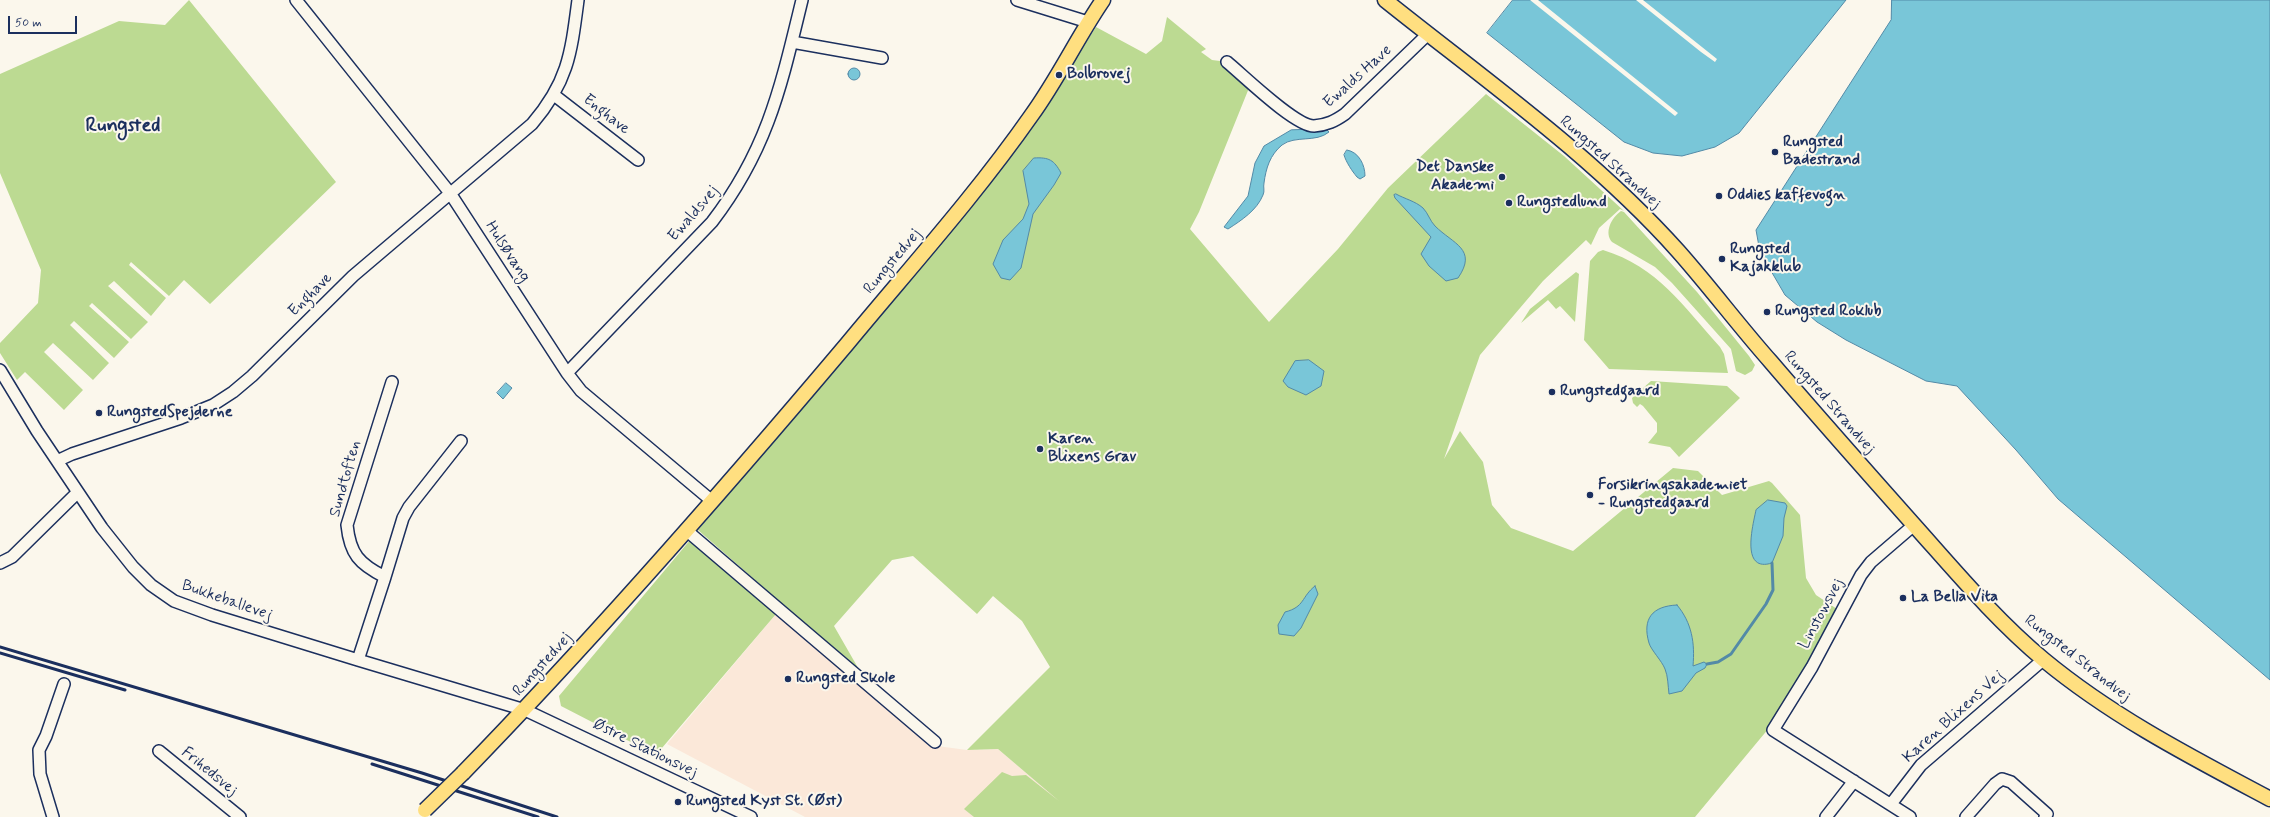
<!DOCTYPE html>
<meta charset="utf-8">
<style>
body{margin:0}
#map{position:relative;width:2270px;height:817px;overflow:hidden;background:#fbf7ec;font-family:Mynerve,sans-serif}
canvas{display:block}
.scale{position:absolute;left:8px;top:16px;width:69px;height:18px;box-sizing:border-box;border:2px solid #1b2f5e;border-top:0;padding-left:5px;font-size:12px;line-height:14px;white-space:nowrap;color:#1b2f5e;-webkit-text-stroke:3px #fbf7ec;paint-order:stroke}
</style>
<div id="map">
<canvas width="2270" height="817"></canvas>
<div class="scale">50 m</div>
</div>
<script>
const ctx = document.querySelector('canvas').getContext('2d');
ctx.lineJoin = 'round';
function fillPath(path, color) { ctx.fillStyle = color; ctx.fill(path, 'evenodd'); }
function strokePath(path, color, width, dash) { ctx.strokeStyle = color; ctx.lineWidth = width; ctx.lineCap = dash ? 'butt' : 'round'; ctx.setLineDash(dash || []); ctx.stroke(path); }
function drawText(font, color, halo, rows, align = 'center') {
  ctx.font = font + ' Mynerve,sans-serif'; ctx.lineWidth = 4; ctx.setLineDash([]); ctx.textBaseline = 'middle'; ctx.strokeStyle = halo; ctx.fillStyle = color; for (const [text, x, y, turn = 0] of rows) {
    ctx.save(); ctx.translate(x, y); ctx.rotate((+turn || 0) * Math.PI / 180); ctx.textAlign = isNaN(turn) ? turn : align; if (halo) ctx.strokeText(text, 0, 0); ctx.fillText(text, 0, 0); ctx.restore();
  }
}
fillPath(new Path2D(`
 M776,614L937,746L967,750L998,749L1078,817H805L667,744Z`), '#fbe8d9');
fillPath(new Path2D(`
 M189,0L336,182L210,304L184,280L169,296L131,262L129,265L166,298L151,316L114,281L108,286L148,322L131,339L92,303L89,306L129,342L114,358L74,321L70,325L109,363L93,380L53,343L44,352L83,390L64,410L25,372L17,380L0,353V343L38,303L41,270L0,173V74L119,21L165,25Z
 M1167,17L1206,49L1201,52L1212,60L1220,61L1249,88L1199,212L1190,229L1269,322L1338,249L1388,188L1486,94L1564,156L1624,211L1620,209L1599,228L1591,245L1586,240L1543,281L1480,355L1444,459L1460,431L1483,462L1492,505L1511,528L1573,551L1673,468L1698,471L1722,495L1769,481L1772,483L1800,515L1806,578L1816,595L1837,609L1774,722L1695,817H974L964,809L1002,772L1012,776L1026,775L1059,801L998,749L967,750L1050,667L1022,621L993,596L977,614L913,556L892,560L834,626L861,673L698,530L794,415L928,260L1008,159L1096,27L1146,54L1162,41Z
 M1621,211L1624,212L1697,292L1749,356L1755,365L1752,371L1745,375L1736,371L1731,349L1672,283L1655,267L1612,242C1604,233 1611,218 1621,211Z
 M1603,250C1658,267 1683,306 1720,347L1724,354L1728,373L1609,369L1584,340L1590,261L1598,252Z
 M1576,272L1579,274L1575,322L1560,306L1556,309L1548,300L1521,323L1530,309Z
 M1651,381L1727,386L1740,398L1679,457L1670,447L1648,443L1657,432V423L1643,406L1640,404L1637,407L1633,403L1632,398Z
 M691,539L776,614L656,755L561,706L559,696Z`), '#bcda92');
const water = new Path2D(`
 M1513,0H1846L1739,133L1715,147L1682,156L1653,153L1624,142L1487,33Z
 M1892,0H2270V680L2058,499L2016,450L1957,386L1926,381L1846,340L1817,322L1785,295L1760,252L1756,230L1891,20Z
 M848 74a6 6 0 1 1 12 0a6 6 0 1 1-12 0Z
 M1326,129L1329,132C1316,143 1295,135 1282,145C1270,155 1266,168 1264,183C1263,187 1265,191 1263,195C1257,210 1242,220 1228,229L1224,227L1248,196L1255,163L1264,146L1291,130Z
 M1347,150C1359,152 1365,165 1365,176L1360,179L1357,177C1352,171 1346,162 1344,155Z
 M1034,158C1049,157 1054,160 1061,173L1054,185L1033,214L1021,268L1010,280L1001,278L993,264L1003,240L1023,219L1029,204L1023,171Z
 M1396,194C1405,199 1415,201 1423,208C1428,213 1430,221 1435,226C1453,244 1478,249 1458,278L1446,281L1429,266L1421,254L1431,237L1395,198L1394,195Z
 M1309,360L1324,371L1321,386L1306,395L1288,387L1283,381L1295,361Z
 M506,383L512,388L503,399L497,393Z
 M1768,500L1785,503L1787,506L1784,518L1783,536L1772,563C1740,573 1753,525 1756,510Z
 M1315,586L1318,594L1301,628L1294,636L1279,634L1278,625L1285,612C1305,607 1301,597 1315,586Z
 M1677,605C1692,623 1695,643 1693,666L1704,662L1707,664L1705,668L1696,673L1682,691L1669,694C1668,686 1668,676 1665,669C1662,661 1651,650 1649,643C1642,619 1652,606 1677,605Z`);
fillPath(water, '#79c6d8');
strokePath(water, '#538aa7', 1);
fillPath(new Path2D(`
 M1530,0H1538L1678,113L1675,116Z
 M1636,0H1643L1717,59L1715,62L1701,52Z`), '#fbf7ec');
strokePath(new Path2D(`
 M1707,664L1718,662L1731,654L1766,604L1773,590L1772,563`), '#538aa7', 3);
const minor = new Path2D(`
 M296,0L450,193L567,373L581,391L712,501
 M1017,0L1088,22
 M792,42L882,58
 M1227,62C1244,76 1295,126 1314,126C1327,125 1335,121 1345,114L1428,34
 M554,95L638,160
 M0,370L37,431L102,528L133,567L151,585L174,601L212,615L358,660L525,710L751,817
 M567,373L712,222C768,149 781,86 802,0
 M57,461L72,454L181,418L213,405L233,392L252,376L353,276L532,124C568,82 571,54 578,0
 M686,530L935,742
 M0,563L12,557L77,493
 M385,577L403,518L409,507L461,441
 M358,660L385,577C359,564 350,554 347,525L392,382
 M159,751L240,817
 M1891,804L1921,765L2044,659
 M53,817L40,774L39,750L46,736L64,684
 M1826,817L1854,781
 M1910,817L1773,730L1812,667L1861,575L1871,562L1914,525
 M1966,817L1995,784L2002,779L2011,782L2047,814L2045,817`);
const major = new Path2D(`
 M1385,0C1485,80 1592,155 1678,251C1710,287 1739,326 1771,362C1818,417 1866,471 1914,525C1956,572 1996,620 2044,660C2113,717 2191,757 2270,799
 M463,773C597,635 723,491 847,344C909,269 975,196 1031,116C1058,79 1077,38 1103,0`);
strokePath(minor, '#1b2f5e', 14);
strokePath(major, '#1b2f5e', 17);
strokePath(minor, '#fbf7ec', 11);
strokePath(major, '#ffdf80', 14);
strokePath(new Path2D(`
 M0,647L422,773L557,817
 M0,653L125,690
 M372,764L538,817`), '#1b2f5e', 3);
const majorBridge = new Path2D(`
 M425,810L463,773`);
strokePath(majorBridge, '#1b2f5e', 17, []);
strokePath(majorBridge, '#ffdf80', 14);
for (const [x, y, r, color] of [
 [1059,75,4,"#1b2f5e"],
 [1775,152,4,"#1b2f5e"],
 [1502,177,4,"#1b2f5e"],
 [1719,196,4,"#1b2f5e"],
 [1509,203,4,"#1b2f5e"],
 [1722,259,4,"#1b2f5e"],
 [1767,312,4,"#1b2f5e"],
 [1552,392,4,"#1b2f5e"],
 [99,413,4,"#1b2f5e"],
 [1040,449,4,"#1b2f5e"],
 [1590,495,4,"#1b2f5e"],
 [1903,598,4,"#1b2f5e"],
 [788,679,4,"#1b2f5e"],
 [678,802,4,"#1b2f5e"]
]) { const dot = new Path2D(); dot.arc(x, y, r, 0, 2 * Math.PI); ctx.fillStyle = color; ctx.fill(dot); strokePath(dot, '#fbf7ec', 1.5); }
drawText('bold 16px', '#1b2f5e', '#fbf7ec', [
 ["Bolbrovej",1067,75],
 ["Rungsted",1783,143],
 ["Badestrand",1783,161],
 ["Det Danske",1494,168,"right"],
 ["Akademi",1494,186,"right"],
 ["Oddies kaffevogn",1727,196],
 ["Rungstedlund",1517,203],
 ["Rungsted",1730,250],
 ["Kajakklub",1730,268],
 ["Rungsted Roklub",1775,312],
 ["Rungstedgaard",1560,392],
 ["RungstedSpejderne",107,413],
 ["Karen",1048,440],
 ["Blixens Grav",1048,458],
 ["Forsikringsakademiet",1598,486],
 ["- Rungstedgaard",1598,504],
 ["La Bella Vita",1911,598],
 ["Rungsted Skole",796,679],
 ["Rungsted Kyst St. (Øst)",686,802]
], 'left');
drawText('16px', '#1b2f5e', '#fbf7ec', [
 ["Ewalds Have",1358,77,-42],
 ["Enghave",606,115,38],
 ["Rungsted Strandvej",1610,163,42],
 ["Ewaldsvej",694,214,-49],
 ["Hulsøvang",507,252,57],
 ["Rungstedvej",893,262,-50],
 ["Enghave",311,295,-45],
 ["Rungsted Strandvej",1829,403,49],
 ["Sundtoften",346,479,-74],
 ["Bukkeballevej",227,601,19],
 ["Linstowsvej",1822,614,-62],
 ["Rungsted Strandvej",2077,659,38],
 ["Rungstedvej",543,665,-48],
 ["Karen Blixens Vej",1954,717,-42],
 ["Østre Stationsvej",645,749,26],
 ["Frihedsvej",209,772,39]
]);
drawText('bold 20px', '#1b2f5e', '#fbf7ec', [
 ["Rungsted",123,127]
]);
</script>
